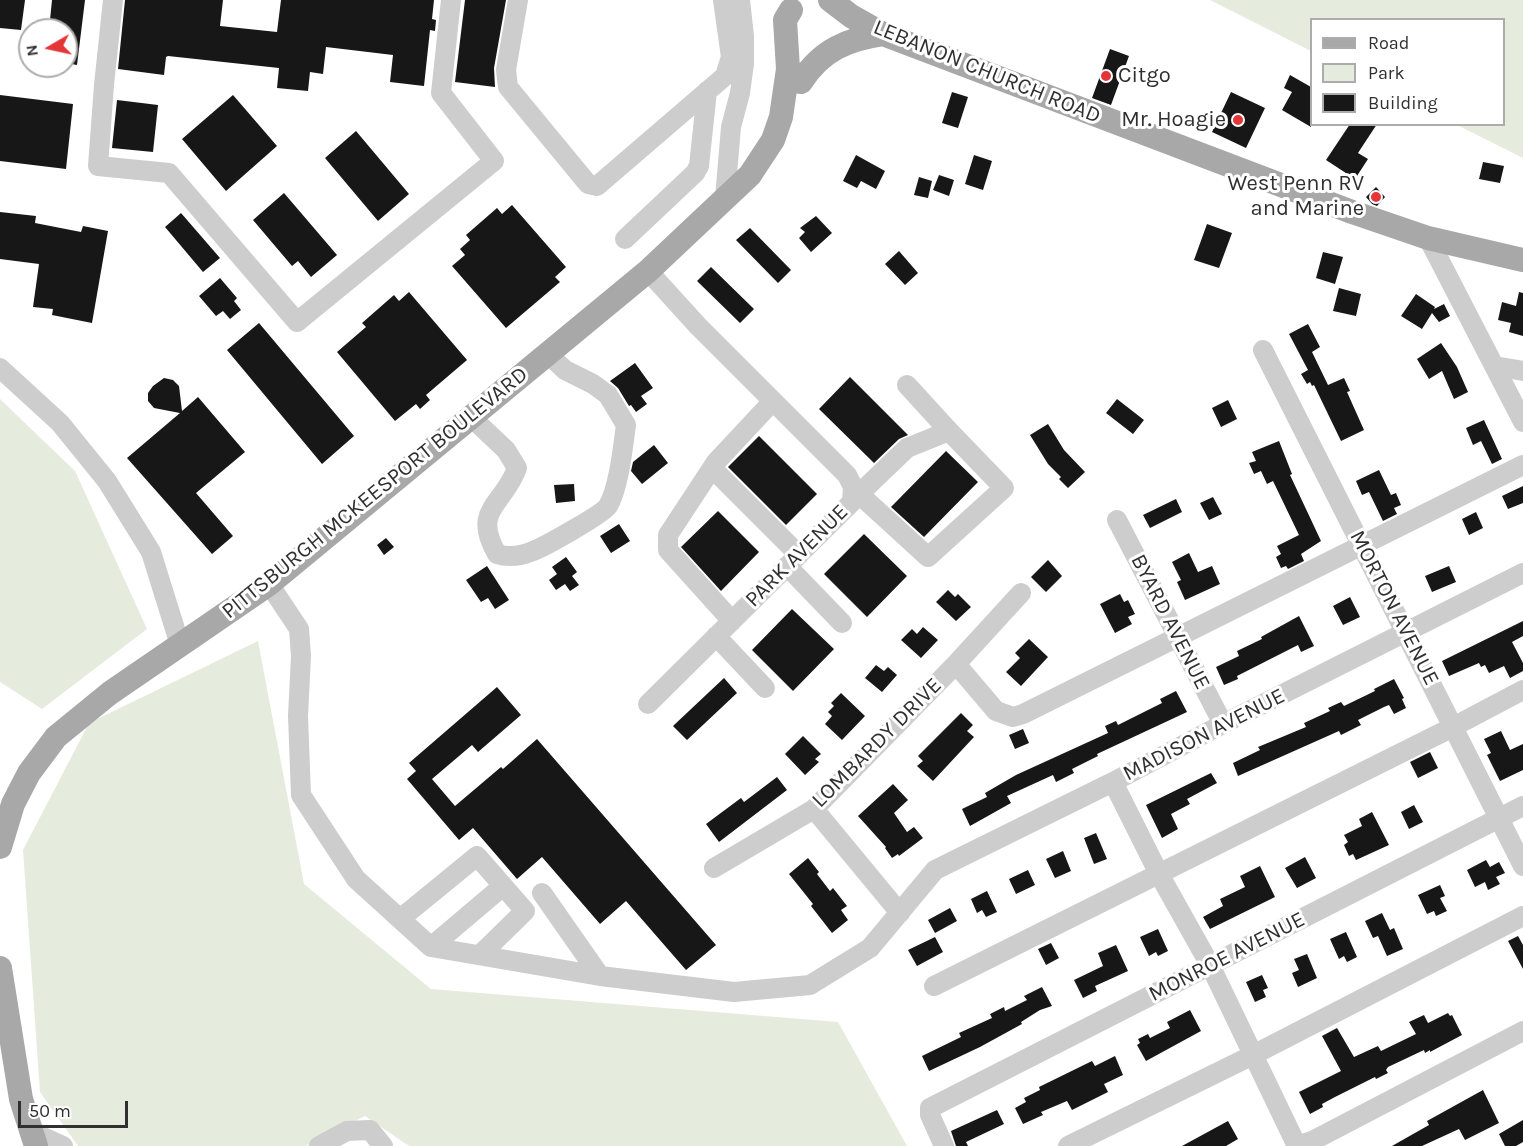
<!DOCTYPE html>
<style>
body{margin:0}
#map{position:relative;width:1523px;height:1146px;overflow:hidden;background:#fff;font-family:Karla,sans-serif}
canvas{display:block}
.legend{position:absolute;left:1310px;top:18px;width:195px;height:108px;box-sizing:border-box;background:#fff;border:2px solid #acacac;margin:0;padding:8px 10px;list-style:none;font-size:18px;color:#303030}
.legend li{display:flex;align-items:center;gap:12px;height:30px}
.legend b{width:30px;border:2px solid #acacac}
.north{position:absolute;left:18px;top:18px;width:60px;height:60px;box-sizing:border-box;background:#fff;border:2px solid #acacac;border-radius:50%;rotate:261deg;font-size:16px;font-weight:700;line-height:24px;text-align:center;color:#303030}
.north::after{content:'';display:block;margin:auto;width:21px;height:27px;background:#e23639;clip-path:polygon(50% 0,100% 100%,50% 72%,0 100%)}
.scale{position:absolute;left:18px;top:1101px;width:110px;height:27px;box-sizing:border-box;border:3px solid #303030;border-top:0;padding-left:8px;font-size:18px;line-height:21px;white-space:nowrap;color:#303030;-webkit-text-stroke:4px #fff;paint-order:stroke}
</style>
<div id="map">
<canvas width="1523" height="1146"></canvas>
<ul class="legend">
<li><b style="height:8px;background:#a8a8a8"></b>Road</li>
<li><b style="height:16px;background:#e5ecde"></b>Park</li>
<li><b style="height:16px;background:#171717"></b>Building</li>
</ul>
<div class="north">N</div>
<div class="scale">50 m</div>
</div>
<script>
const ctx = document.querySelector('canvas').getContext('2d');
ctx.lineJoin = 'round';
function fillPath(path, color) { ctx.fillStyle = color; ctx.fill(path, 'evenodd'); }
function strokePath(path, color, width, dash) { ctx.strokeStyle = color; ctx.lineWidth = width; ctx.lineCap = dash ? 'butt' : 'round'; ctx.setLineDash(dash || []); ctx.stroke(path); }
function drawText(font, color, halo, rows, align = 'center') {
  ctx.font = font + ' Karla,sans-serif'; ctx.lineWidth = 6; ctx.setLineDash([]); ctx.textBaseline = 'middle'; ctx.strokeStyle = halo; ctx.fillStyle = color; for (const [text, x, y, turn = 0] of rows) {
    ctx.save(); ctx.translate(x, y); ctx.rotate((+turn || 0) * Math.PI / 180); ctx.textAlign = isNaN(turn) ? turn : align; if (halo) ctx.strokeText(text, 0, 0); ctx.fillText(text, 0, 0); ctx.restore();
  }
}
fillPath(new Path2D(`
 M1210,0H1523V158L1457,125L1504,124V20H1312L1311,51Z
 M0,399L75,471L147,629L42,709L0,682Z
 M258,641L304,884L431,989L838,1022L907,1146H409L365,1116L306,1146H78L40,1092L23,850L89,723Z`), '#e5ecde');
fillPath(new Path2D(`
 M0,0H25L21,30L0,28Z
 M52,0H85L77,65L66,63V30H49Z
 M125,0H223L220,26L277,32L281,0H434L432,19L436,20L435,31L430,30L424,86L390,82L393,55L326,47L323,74L310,72L308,91L277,88L279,68L168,56L166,57L164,75L118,69Z
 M465,0H506L494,68L495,87L455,82Z
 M1110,49L1129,56L1111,105L1092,98Z
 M1290,75L1311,87V127L1282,110L1292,92L1284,88Z
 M952,92L968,97L958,128L942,123Z
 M1231,92L1265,108L1246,148L1212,132Z
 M0,95L73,104L66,169L0,161Z
 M233,95L277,146L226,191L182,139Z
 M117,100L158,105L153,152L112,148Z
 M1350,124H1377L1358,153L1368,159L1355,179L1326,160Z
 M356,131L409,194L378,221L325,158Z
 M856,155L885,171L876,189L861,181L857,188L843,181Z
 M974,155L992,161L983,190L965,184Z
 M1483,162L1504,166L1500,183L1479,179Z
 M939,175L954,180L949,196L933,190Z
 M919,177L932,181L928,198L914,195Z
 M1376,187L1385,197L1377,206L1372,204L1366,197Z
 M284,193L337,255L311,277L298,261L292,266L253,220Z
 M512,205L566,267L555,277L560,282L506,328L452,266L465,255L460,249L470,240L466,235L497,208L502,214Z
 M0,212L36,216L35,223L81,232L83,226L108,231L92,323L52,315L53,309L33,307L39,264L0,259Z
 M181,213L220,258L203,272L165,227Z
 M816,216L832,233L811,252L799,238L805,232L800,228Z
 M1207,224L1232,233L1219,268L1194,260Z
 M750,228L791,270L778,283L736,240Z
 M899,251L918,273L905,285L885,264Z
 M1323,252L1343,257L1335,284L1316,278Z
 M711,267L754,309L740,323L697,281Z
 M220,278L237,298L234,301L241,310L230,319L223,311L216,316L199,296Z
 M1339,288L1361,294L1356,316L1333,311Z
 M409,292L467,360L426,395L430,400L420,409L416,404L395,421L337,352L366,327L362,323L394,295L399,301Z
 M1519,292L1523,293V336L1509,332L1511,323L1498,320L1502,302L1516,306Z
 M1416,294L1435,307L1434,309L1444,304L1450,316L1439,322L1432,313L1422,329L1401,316Z
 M259,323L354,436L322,464L227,350Z
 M1308,324L1320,347L1312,352L1328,385L1344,378L1350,391L1347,392L1364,430L1341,441L1314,385L1312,386L1310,382L1307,384L1301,374L1308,370L1289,334Z
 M1441,343L1457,367L1468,392L1454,399L1442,371L1429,379L1417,359Z
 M635,363L653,388L641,396L647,404L636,412L631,405L629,406L618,388L610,381Z
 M850,377L908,435L899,439L874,463L819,409Z
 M164,378L173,380L179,386L182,411L198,397L245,452L196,493L233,536L212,554L127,458L180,413L154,408L148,401V393L153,386Z
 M1117,399L1144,420L1133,434L1106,413Z
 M1228,400L1237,419L1221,427L1212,408Z
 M1484,420L1502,459L1492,464L1481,441L1473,445L1466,428Z
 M1048,424L1064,450L1085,472L1068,488L1059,479L1061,477L1048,464L1030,435Z
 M759,436L817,494L786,525L728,467Z
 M1279,441L1292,474L1290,475L1321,541L1301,554L1304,561L1288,569L1286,566L1281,568L1276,557L1281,554L1277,546L1299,535L1273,481L1267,484L1261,471L1254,474L1249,463L1256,461L1252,452Z
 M654,445L668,463L642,484L631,471L633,462Z
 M946,451L978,482L924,537L891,507Z
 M1379,470L1391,495L1396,493L1401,505L1394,508L1397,514L1383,521L1369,492L1362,495L1356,481Z
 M574,484L575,501L556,503L554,485Z
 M1523,486V503L1508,509L1502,496Z
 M1213,497L1222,514L1209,520L1200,503Z
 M1176,499L1182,512L1150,528L1143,515Z
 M718,511L759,552L721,591L681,547Z
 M1476,512L1483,528L1469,535L1462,519Z
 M619,524L630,541L611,553L600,536Z
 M864,534L907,576L867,617L824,574Z
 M386,538L394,547L384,555L377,545Z
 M1189,553L1198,572L1212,566L1220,584L1185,600L1177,582L1181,580L1172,562Z
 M566,557L577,572L572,576L579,585L570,591L565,584L556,590L549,580L557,574L552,567Z
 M1048,560L1062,576L1046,592L1031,577Z
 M487,566L509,600L495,609L488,598L481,602L466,580Z
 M1449,566L1456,582L1432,592L1425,576Z
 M948,590L955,597L958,594L971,607L956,621L936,602Z
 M1120,594L1124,602L1128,600L1135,614L1128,617L1132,624L1115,633L1100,604Z
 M1350,597L1360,617L1343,625L1333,606Z
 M792,609L834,649L793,691L752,650Z
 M1299,616L1314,646L1301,652L1298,645L1237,676L1238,679L1224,685L1216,667L1239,656L1237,651L1262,639L1261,637Z
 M1523,621V636L1512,642L1523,663V671L1510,678L1504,666L1489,673L1485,665L1481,667L1479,663L1449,676L1442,661Z
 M923,627L938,640L921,658L901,640L912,629L917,634Z
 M1029,639L1048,657L1021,686L1006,672L1020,658L1015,653Z
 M876,665L884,671L888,667L897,675L882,692L865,678Z
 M724,678L737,693L687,740L673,726Z
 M1394,679L1404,698L1402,699L1406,708L1394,714L1389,705L1384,707L1358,720L1361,725L1341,735L1339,731L1238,776L1233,763L1260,750L1258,747L1306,727L1304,723L1330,711L1328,708L1341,702L1344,706L1375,691L1374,689Z
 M497,687L521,715L478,752L472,745L432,779L455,806L501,767L503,769L537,739L716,945L686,970L626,901L600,924L542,857L517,879L473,828L459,840L407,779L416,771L409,763Z
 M1176,691L1187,712L1097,754L1098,756L1072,769L1074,773L1056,782L1053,775L1007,796L1011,803L970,826L962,809L987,797L985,793L1016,775L1108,733L1105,726L1116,721L1118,725L1162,703L1160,699Z
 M841,693L865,716L842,740L825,724L832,716L828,712L834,706L831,703Z
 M961,713L973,725L967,731L974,737L933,781L917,766L923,761L918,756Z
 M1023,729L1029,743L1015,749L1009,735Z
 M1501,731L1510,750L1523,744V770L1500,781L1487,755L1491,753L1484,739Z
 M803,736L821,754L815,759L819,762L805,775L785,754Z
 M1430,752L1438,768L1418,778L1410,762Z
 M1211,773L1217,783L1187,799L1190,804L1171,814L1178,829L1162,838L1146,805Z
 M777,777L787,790L719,842L706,824L741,798L744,802Z
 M893,784L908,800L894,813L907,832L914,827L923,838L899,856L898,854L892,858L885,848L886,847L858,816Z
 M1414,805L1423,822L1409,829L1401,812Z
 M1372,812L1389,845L1356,860L1353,854L1349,856L1344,845L1348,842L1344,835L1362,826L1359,819Z
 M1096,833L1107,859L1094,864L1084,838Z
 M1063,851L1071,871L1055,878L1046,859Z
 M1305,857L1316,878L1297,888L1285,868Z
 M808,858L819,872L817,874L830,891L833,888L847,906L841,910L848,920L832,933L811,906L813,904L789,874Z
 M1486,860L1490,867L1499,862L1505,873L1496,877L1500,884L1488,890L1485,882L1475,887L1467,870Z
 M1260,866L1275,897L1210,929L1203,917L1223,906L1220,899L1245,887L1240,876Z
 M1028,870L1035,885L1016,894L1009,879Z
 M1440,885L1445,896L1440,898L1447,911L1436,916L1434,911L1427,914L1418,895Z
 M987,891L997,912L986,917L982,910L977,913L971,899Z
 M950,908L957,921L935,933L928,920Z
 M1382,913L1390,930L1394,928L1403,949L1387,956L1378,936L1373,938L1365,921Z
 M1158,929L1168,951L1158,956L1156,952L1149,956L1140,937Z
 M1346,932L1357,957L1347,962L1344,956L1339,959L1330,939Z
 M1518,936L1523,945V969L1508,941Z
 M935,937L943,952L917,966L908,950Z
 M1051,943L1059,958L1046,965L1038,949Z
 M1116,945L1128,971L1095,986L1097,991L1083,998L1074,980L1103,966L1098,953Z
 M1307,954L1317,978L1298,987L1292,973L1299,970L1294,959Z
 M1262,975L1268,988L1263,990L1266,997L1255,1002L1246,982Z
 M1042,987L1052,1006L1040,1010L1021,1022L1022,1024L980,1047L929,1071L922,1056L961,1037L959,1033L992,1018L990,1014L1004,1007L1005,1011L1027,1000L1024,996Z
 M1190,1010L1201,1031L1146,1061L1137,1045L1140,1043L1138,1039L1148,1034L1150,1038L1170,1028L1167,1022Z
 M1448,1013L1450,1016L1452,1015L1462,1035L1430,1052V1050L1425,1053L1424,1050L1388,1067L1386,1070L1388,1073L1376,1079L1375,1077L1335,1097L1322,1104L1323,1107L1310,1114L1299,1092L1341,1071L1322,1036L1337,1028L1354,1057L1378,1046L1381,1051L1416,1034L1409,1022L1424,1015L1428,1023Z
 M1115,1056L1123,1075L1104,1084L1108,1092L1072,1110L1067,1101L1041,1112L1043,1115L1023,1124L1015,1108L1026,1102L1024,1098L1040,1090L1039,1087L1092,1061L1095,1066Z
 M1483,1090L1499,1123L1465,1140L1459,1129L1422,1146H1392L1429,1125L1427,1121Z
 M997,1110L1004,1124L966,1142L968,1146H956L951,1131Z
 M1523,1120V1142L1516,1146H1505L1499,1134Z
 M1228,1121L1238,1139L1226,1146H1182Z`), '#171717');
strokePath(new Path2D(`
 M113,0L104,85L98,166L169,173L297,322L494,161L441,93L451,0
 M518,0L506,70L508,87L588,184L597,186L725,76L731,57L723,0
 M725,198L731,127L740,93L744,64V36L740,0
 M1428,238L1523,422
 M625,239L695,173L699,166L707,91
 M1263,350L1523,866
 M1494,366L1523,371
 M0,368L60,423L107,481L151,552L180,645
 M907,385L949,431
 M471,417L506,450L517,468C504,505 471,509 497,554C509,558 521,556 533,551C544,547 603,514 608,506C619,488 623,446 626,425L608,395L593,384L565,370L548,354
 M712,468L799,555
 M853,487L859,494L907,448L949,431L1004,488L928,557L859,494
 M1117,520L1223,724
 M787,566L842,623
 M269,584L299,629L301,656L298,716L301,795L356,879L431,947L600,976L734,992L810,985L870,948L935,870L1113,782L1223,724L1523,573
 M732,621L668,550V535L716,462L772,402
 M716,636L765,688
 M956,664L996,711L1013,717L1023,714L1523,465
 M648,704L852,502L853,487L847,475L698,326L648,271
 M1113,782L1159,874L1210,965L1297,1146
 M814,809L900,913
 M714,868L814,809L956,664L1021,593
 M542,893L600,976
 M400,919L477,856L525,911L480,955
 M431,947L503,886
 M934,986L1453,727L1523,690
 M30,1131L63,1146
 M319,1146L347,1131L370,1130L383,1146
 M944,1146L930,1115V1108L1523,806
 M1068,1146L1253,1055L1523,916
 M1296,1146L1312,1141L1523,1031`), '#cdcdcd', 20);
strokePath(new Path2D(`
 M830,0L851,16L883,34L1352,212L1428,238L1523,260
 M801,82C821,50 848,39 883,34
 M0,847L13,804L29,773L56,737L110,693L269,584L648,271L750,175L773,140L781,117L788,69L785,20L791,10
 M0,968L21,1099L36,1146`), '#a8a8a8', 24);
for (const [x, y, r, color] of [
 [1106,76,6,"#e23639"],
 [1238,120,6,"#e23639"],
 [1376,197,6,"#e23639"]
]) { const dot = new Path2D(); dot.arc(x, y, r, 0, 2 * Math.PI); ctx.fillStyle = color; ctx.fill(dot); strokePath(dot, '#fff', 2); }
drawText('22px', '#303030', '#fff', [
 ["LEBANON CHURCH ROAD",987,72,22],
 ["PITTSBURGH MCKEESPORT BOULEVARD",375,493,-39],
 ["PARK AVENUE",797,556,-45],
 ["MORTON AVENUE",1394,608,63],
 ["BYARD AVENUE",1170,622,63],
 ["MADISON AVENUE",1204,735,-27],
 ["LOMBARDY DRIVE",877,743,-45],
 ["MONROE AVENUE",1227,957,-27]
]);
drawText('22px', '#303030', '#fff', [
 ["Citgo",1118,76,"left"],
 ["Mr. Hoagie",1226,120],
 ["West Penn RV",1364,184],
 ["and Marine",1364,209]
], 'right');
</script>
